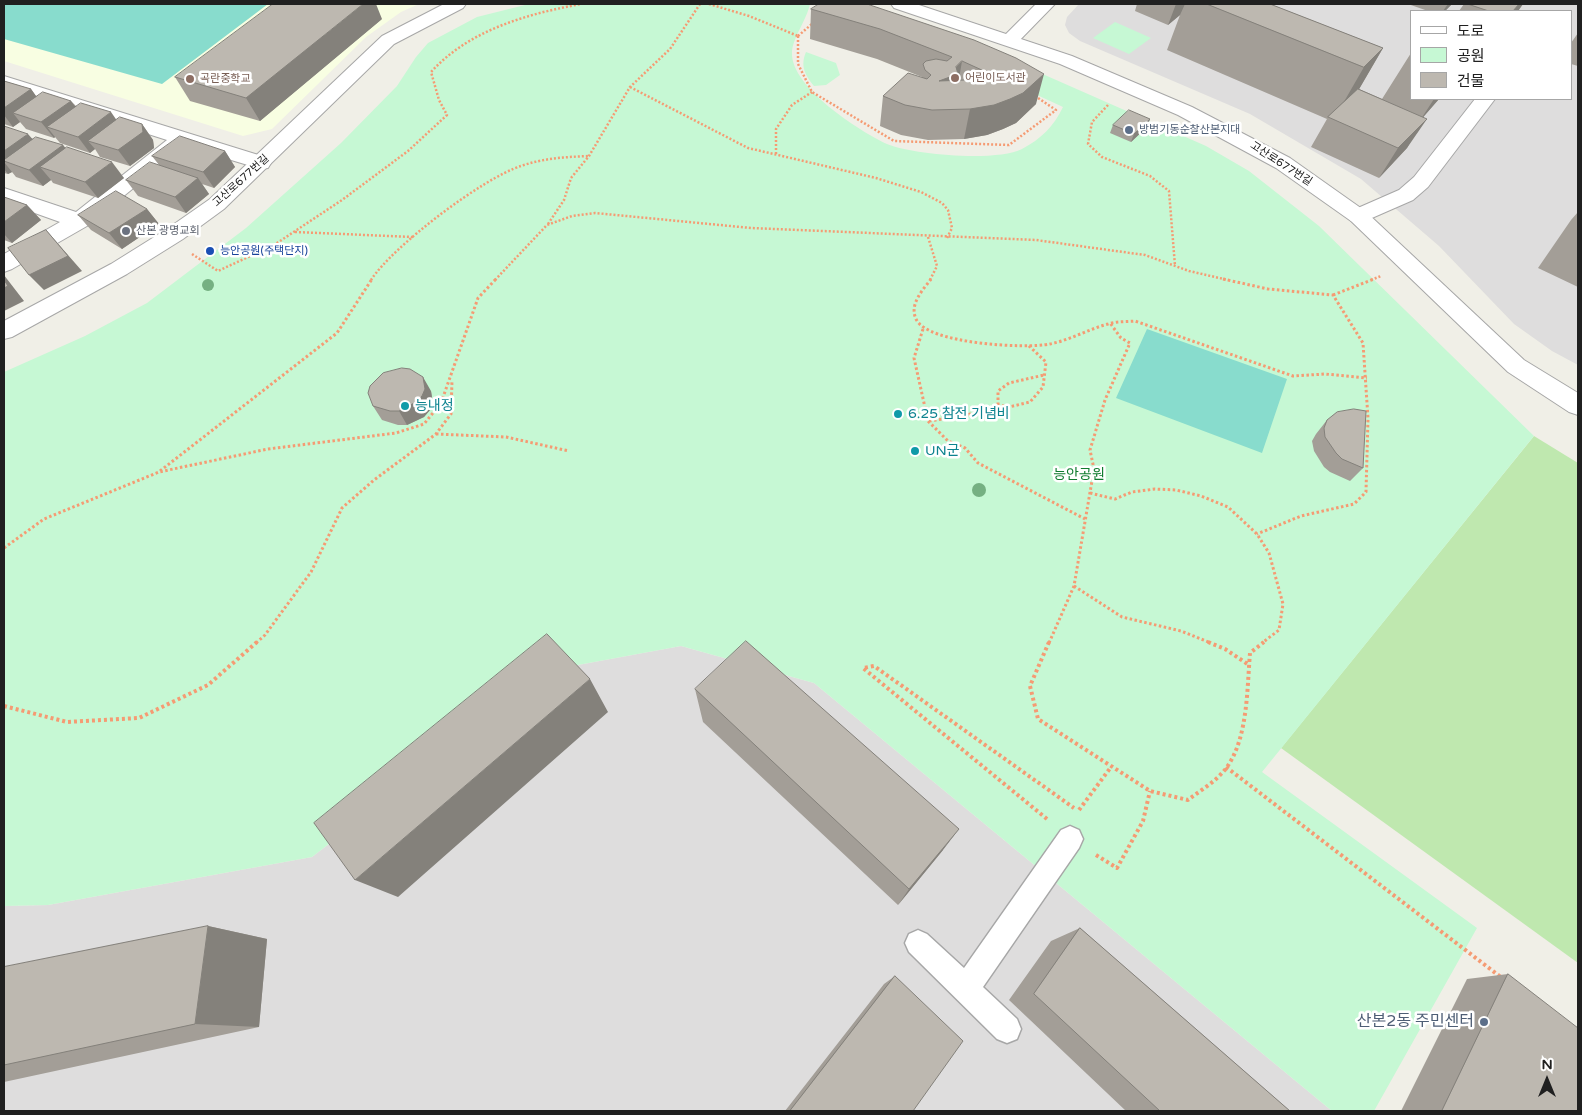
<!DOCTYPE html>
<meta charset="utf-8">
<style>
body{margin:0}
#map{position:relative;width:1582px;height:1115px;overflow:hidden;background:#f0efe7;font-family:"Varela Round","Noto Sans KR",sans-serif}
canvas{display:block}
.frame{position:absolute;inset:0;border:5px solid #202020;pointer-events:none}
.legend{position:absolute;left:1410px;top:10px;width:162px;height:90px;box-sizing:border-box;background:#fff;border:1px solid #a6a6a6;margin:0;padding:6px 9px;list-style:none;font-size:15px;color:#202020}
.legend li{display:flex;align-items:center;gap:10px;height:25px}
.legend b{width:25px;border:1px solid #a6a6a6}
.north{position:absolute;left:1522px;top:1055px;width:50px;height:50px;-webkit-text-stroke:4px #fff;paint-order:stroke;rotate:0deg;font-size:14px;font-weight:700;line-height:20px;text-align:center;color:#202020}
.north::after{content:'';display:block;margin:auto;width:18px;height:22px;background:#202020;clip-path:polygon(50% 0,100% 100%,50% 72%,0 100%)}
</style>
<div id="map">
<canvas width="1582" height="1115"></canvas>
<div class="frame"></div>
<ul class="legend">
<li><b style="height:6px;background:#fff"></b>도로</li>
<li><b style="height:14px;background:#c6f8d4"></b>공원</li>
<li><b style="height:14px;background:#bdb8b0"></b>건물</li>
</ul>
<div class="north">N</div>
</div>
<script>
const ctx = document.querySelector('canvas').getContext('2d');
ctx.lineJoin = 'round';
function fillPath(path, color) { ctx.fillStyle = color; ctx.fill(path, 'evenodd'); }
function strokePath(path, color, width, dash) { ctx.strokeStyle = color; ctx.lineWidth = width; ctx.lineCap = dash ? 'butt' : 'round'; ctx.setLineDash(dash || []); ctx.stroke(path); }
function drawText(font, color, halo, rows, align = 'center') {
  ctx.font = font + ' "Varela Round","Noto Sans KR",sans-serif'; ctx.lineWidth = 5; ctx.setLineDash([]); ctx.textBaseline = 'middle'; ctx.strokeStyle = halo; ctx.fillStyle = color; for (const [text, x, y, turn = 0] of rows) {
    ctx.save(); ctx.translate(x, y); ctx.rotate((+turn || 0) * Math.PI / 180); ctx.textAlign = isNaN(turn) ? turn : align; if (halo) ctx.strokeText(text, 0, 0); ctx.fillText(text, 0, 0); ctx.restore();
  }
}
fillPath(new Path2D(`
 M1079,4H1578V365L1552,351L1514,324L1439,246L1361,179L1250,114L1080,41L1069,33L1065,25L1067,17ZM1411,11H1571V99H1411Z
 M681,646L814,683L1332,1111H4V906L48,905L312,857L556,669Z`), '#dedddd');
fillPath(new Path2D(`
 M4,4H419L401,12L366,37L272,129L243,136L4,61Z`), '#f8fee2');
fillPath(new Path2D(`
 M1534,436L1578,463V963L1281,748Z`), '#bfe8af');
fillPath(new Path2D(`
 M529,4H810C807,19 792,39 792,53C791,87 859,131 887,144C914,155 996,162 1022,149C1041,139 1054,126 1063,107L1022,88L1038,72L1206,146L1249,171L1319,226L1534,436L1262,772L1477,928L1374,1111H1332L814,683L681,646L556,669L312,857L48,905L4,906V372L85,336L147,303L246,228L341,143L397,86L416,57L428,43L477,17Z
 M1115,22L1151,38L1129,54L1093,38Z
 M806,52L836,63L840,75L826,85L814,86C805,75 800,66 806,52Z`), '#c6f8d4');
fillPath(new Path2D(`
 M4,4H268L162,84L4,39Z
 M1147,329L1287,379L1262,453L1116,398Z`), '#88dccd');
const pedestrian = new Path2D(`
 M1070,826L1079,830L1083,839L1079,848L983,987L1017,1019L1021,1029L1017,1039L1007,1043L997,1039L909,952L905,943L909,934L918,930L927,934L964,968L1061,830Z`);
const minor = new Path2D(`
 M1036,4H1055L1016,44H1004L1001,40L1004,36Z
 M4,76L268,158L271,163L268,168L261,169L185,146L87,226L12,269L4,272V254L60,222L4,202V188L76,212L167,140L4,88Z
 M1475,99H1495L1428,187L1413,200L1365,221L1358,223L1351,221L1347,216L1351,211L1399,190L1414,177Z`);
const tertiary = new Path2D(`
 M444,4H466L463,8L394,44L224,209L183,239L127,274L12,337L4,339V321L111,264L167,229L210,199L382,36Z
 M891,4H916L1072,56L1192,107L1290,158L1365,211L1524,360L1578,393V415L1569,412L1508,372L1351,221L1276,168L1178,115L1060,64L894,8Z`);
strokePath(pedestrian, '#a7a7a7', 3);
strokePath(minor, '#a7a7a7', 2);
strokePath(tertiary, '#a7a7a7', 2);
strokePath(new Path2D(`
 M709,4L749,16L798,36
 M798,36V64L812,92L894,141L1009,145L1056,110L1035,96
 M798,36L813,23
 M630,87L748,148L876,178L921,192L942,203L948,210L952,228L947,238
 M1108,105L1092,122L1088,144L1102,157L1150,176L1169,191L1175,266
 M776,154V129L792,105L812,92
 M548,224L564,200L571,178L589,156L630,87L670,49L700,4
 M295,232L413,237
 M928,237L937,266L930,280
 M192,254L218,271L274,245L342,200L408,151L447,115L439,100L431,72C469,30 527,14 581,4
 M371,280C393,246 483,178 521,166C544,158 566,157 589,156
 M495,280L547,225L572,216L595,213L751,228L1036,240L1145,255L1189,271L1228,280
 M1371,280L1381,276`), '#f59b73', 2.5, [2, 2]);
strokePath(new Path2D(`
 M931,279C923,290 909,304 916,319C927,344 1026,349 1050,344C1070,340 1089,329 1108,324C1117,321 1126,322 1135,321L1293,376L1325,374L1367,378
 M1223,279L1268,289L1333,295L1363,343L1368,418L1366,492L1354,504L1301,516L1257,534
 M1333,295L1374,279
 M923,329L914,358L928,421L948,441L965,448L978,463L1085,519
 M998,405V391L1009,383L1044,375
 M929,421L964,416L998,405L1009,407L1030,402L1043,387L1046,362L1028,345
 M436,434L506,437L569,451
 M160,471L337,333L372,279
 M1090,493L1115,499L1132,492L1155,489L1176,490L1201,496L1228,507L1257,534L1269,553L1283,604L1279,630L1262,643
 M4,548L44,519L159,472L268,449L396,433L424,424L441,403L478,298L496,279
 M1074,586L1122,617L1181,631L1211,643
 M256,643L265,635L311,572L342,508L374,480L436,434L451,414L452,380
 M1049,643L1074,586L1094,469L1090,450L1105,400L1130,343L1121,338L1110,323`), '#f59b73', 3, [2.5, 2.5]);
strokePath(new Path2D(`
 M1049,642L1030,686L1038,719L1150,791L1188,800C1201,790 1217,781 1227,767C1248,737 1247,689 1250,653L1264,642
 M1208,642L1225,649L1249,665
 M4,706L67,722L139,718L208,685L257,642
 M1226,767L1502,978
 M1079,810L1111,767
 M1047,819L863,668L874,666L1074,808
 M1096,855L1117,868L1143,821L1150,791`), '#f59b73', 4, [3, 3]);
fillPath(pedestrian, '#fff');
fillPath(minor, '#fff');
fillPath(tertiary, '#fff');
ctx.fillStyle = '#75b082';
for (const [x, y, r] of [
 [208,285,6],
 [979,490,7]
]) { ctx.beginPath(); ctx.arc(x, y, r, 0, 2 * Math.PI); ctx.fill(); }
fillPath(new Path2D(`
 M1137,4H1270L1383,48L1359,89L1382,99L1411,53V99H1439L1423,117L1407,148L1379,178L1311,147L1327,119L1167,50L1180,15L1168,25L1135,11Z
 M1408,4H1452L1445,11H1428Z
 M1464,4H1523L1518,11H1459Z
 M811,9L974,40L1036,104L1016,123L1003,129L987,135L964,139L928,140L901,135L880,126L883,96L922,77L877,59L810,39Z
 M382,19L260,121L190,101L175,77Z
 M1578,33V66L1571,64V43Z
 M4,81L31,89L36,96L71,101L76,106L116,120L142,124L153,140L154,148L130,166L100,157L95,149L90,153L60,143L55,137L54,138L26,129L20,122L13,127L4,124Z
 M1150,119L1147,127L1131,142L1110,133L1113,125Z
 M4,126L33,139L63,145L65,148L124,178L98,198L53,183L51,180L43,186L16,177L12,172L8,174L4,173Z
 M225,151L235,167L214,188L202,184L209,194L186,213L138,196L126,180L159,165L152,156Z
 M4,197L27,205L41,220L12,243L4,240Z
 M147,209L159,224L122,249L91,230L78,215Z
 M1578,212V287L1538,268L1571,220Z
 M431,391L433,404L430,410L424,417L407,425H398L382,420L373,406Z
 M1327,420L1363,468L1350,481L1330,472L1324,467L1314,451L1312,441L1316,434Z
 M695,689L943,850L898,905L703,722Z
 M208,926L267,939L259,1027L4,1082V967Z
 M1080,928L1290,1111H1126L1009,1000L1051,941Z
 M1508,974L1578,1111H1401L1467,979Z
 M895,976L913,1111H785L884,984Z`), '#a39e97');
fillPath(new Path2D(`
 M363,4H376L382,19L260,121L246,98Z
 M1176,4H1185L1180,15L1168,25Z
 M1448,4H1452L1445,11H1443Z
 M1519,4H1523L1518,11H1513Z
 M1383,48L1351,103L1334,119L1364,67Z
 M962,61L957,91L939,81Z
 M1044,74L1036,104L1016,123L1003,129L987,135L964,139L970,109Z
 M31,89L43,106L13,113L20,122L13,127L4,115V108Z
 M1434,99H1439L1419,122Z
 M71,101L83,117L47,127L55,137L54,138L41,122Z
 M111,112L122,128L88,141L95,149L90,153L78,137Z
 M1150,119L1147,127L1131,142L1134,134Z
 M1427,119L1407,148L1379,178L1398,148Z
 M142,124L153,140L154,148L130,166L118,150Z
 M28,134L42,150L4,161V151Z
 M63,145L76,161L40,167L51,180L43,186L29,170Z
 M225,151L235,167L214,188L203,172Z
 M4,162L12,172L8,174L4,169Z
 M112,162L124,178L98,198L85,182Z
 M198,178L209,194L186,213L175,197Z
 M27,205L41,220L12,243L4,234V222Z
 M147,209L159,224L122,249L109,233Z
 M46,230L82,271L44,290L29,275Z
 M4,275L7,279L24,301L4,311Z
 M423,377L431,391L433,404L430,410L424,417L407,425L399,411Z
 M590,679L608,712L398,897L355,880Z
 M959,829L943,850L898,905L909,889Z
 M208,926L267,939L259,1027L195,1024Z`), '#84817b');
const building = new Path2D(`
 M273,4H363L246,98L175,77Z
 M819,4H867L974,40L1016,58L1044,74L1023,93L1010,99L994,105L970,109L932,110L905,105L883,96L908,73L927,79L931,75L925,70L923,64L926,61L936,59L947,61L952,57L880,29L811,9ZM962,61L984,71L965,80L939,81L958,74L956,67Z
 M1207,4H1270L1383,48L1364,67Z
 M1468,4H1519L1513,11H1489Z
 M4,81L31,89L4,108Z
 M1358,89L1427,119L1398,148L1328,117Z
 M43,92L71,101L41,122L13,113Z
 M81,103L111,112L78,137L47,127Z
 M1129,110L1150,119L1134,134L1113,125Z
 M120,117L142,124L143,132L118,150L88,141Z
 M4,126L28,134L4,151Z
 M180,136L225,151L203,172L152,156Z
 M36,137L63,145L29,170L4,161V160Z
 M67,147L112,162L85,182L40,167Z
 M150,162L198,178L175,197L126,180Z
 M116,191L147,209L109,233L78,215Z
 M4,197L27,205L4,222Z
 M46,230L68,256L29,275L8,248Z
 M4,280L8,286L4,288Z
 M402,368L410,369L423,377L425,389L422,396L416,402L399,411H390L373,406L368,393L370,386L383,373Z
 M1354,409L1366,411L1363,468L1342,459L1336,453L1325,437L1324,428L1327,420L1337,412Z
 M547,634L590,679L355,880L314,823Z
 M746,641L959,829L909,889L695,689Z
 M208,926L195,1024L4,1065V967Z
 M1080,928L1290,1111H1160L1034,994Z
 M1508,974L1578,1028V1111H1442Z
 M895,976L963,1041L913,1111H790Z`);
fillPath(building, '#bdb8b0');
strokePath(building, '#84817b', 1);
for (const [x, y, r, color] of [
 [955,78,5,"#8d6e63"],
 [190,79,5,"#8d6e63"],
 [1129,130,5,"#5c6f8a"],
 [126,231,5,"#6b7280"],
 [210,251,5,"#1a4fb4"],
 [405,406,5,"#0f9aa8"],
 [898,414,5,"#0f9aa8"],
 [915,451,5,"#0f9aa8"],
 [1484,1022,5,"#5c6f8a"]
]) { const dot = new Path2D(); dot.arc(x, y, r, 0, 2 * Math.PI); ctx.fillStyle = color; ctx.fill(dot); strokePath(dot, '#fff', 2); }
drawText('11px', '#785e54', '#fff', [
 ["어린이도서관",965,78],
 ["곡란중학교",200,79]
], 'left');
drawText('11px', '#4e5e75', '#fff', [
 ["방범기동순찰산본지대",1139,130]
], 'left');
drawText('11px', '#202020', '#fff', [
 ["고산로677번길",1281,164,33],
 ["고산로677번길",241,181,-42]
]);
drawText('11px', '#5b616d', '#fff', [
 ["산본 광명교회",136,231]
], 'left');
drawText('11px', '#164399', '#fff', [
 ["능안공원(주택단지)",220,251]
], 'left');
drawText('14px', '#0d838f', '#fff', [
 ["능내정",415,406],
 ["6.25 참전 기념비",908,414],
 ["UN군",925,451]
], 'left');
drawText('14px', '#107c2f', '#fff', [
 ["능안공원",1079,475]
]);
drawText('16px', '#4e5e75', '#fff', [
 ["산본2동 주민센터",1474,1022]
], 'right');
</script>
